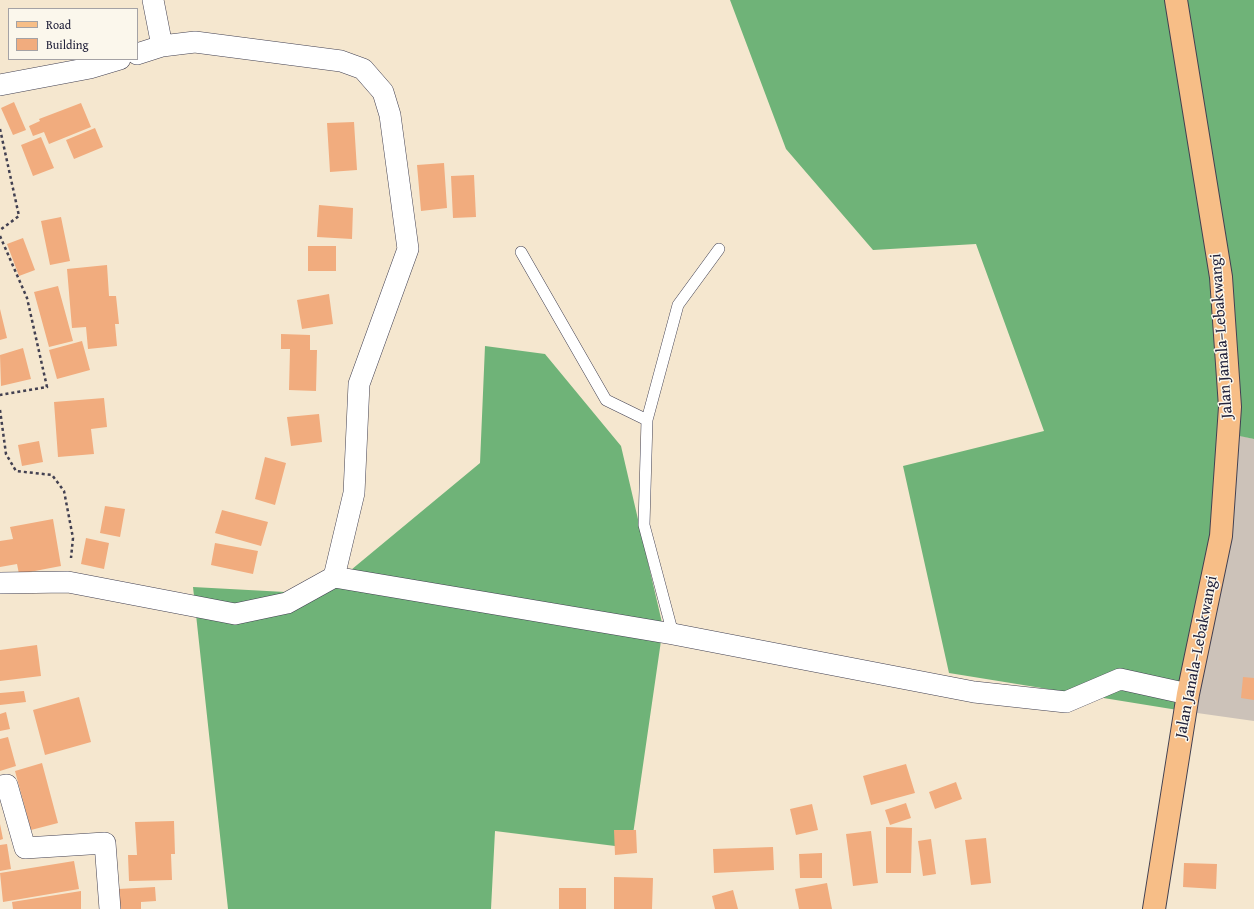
<!DOCTYPE html>
<meta charset="utf-8">
<style>
body{margin:0}
#map{position:relative;width:1254px;height:909px;overflow:hidden;background:#f5e7cf;font-family:"Gentium Book Plus",serif}
canvas{display:block}
.legend{position:absolute;left:8px;top:8px;width:130px;height:52px;box-sizing:border-box;background:#fbf7ec;border:1px solid #a4a2a5;margin:0;padding:5px 7px;list-style:none;font-size:12px;color:#22223b}
.legend li{display:flex;align-items:center;gap:8px;height:20px}
.legend b{width:20px;border:1px solid #a4a2a5}
</style>
<div id="map">
<canvas width="1254" height="909"></canvas>
<ul class="legend">
<li><b style="height:5px;background:#f7be87"></b>Road</li>
<li><b style="height:11px;background:#f1ac7e"></b>Building</li>
</ul>
</div>
<script>
const ctx = document.querySelector('canvas').getContext('2d');
ctx.lineJoin = 'round';
function fillPath(path, color) { ctx.fillStyle = color; ctx.fill(path, 'evenodd'); }
function strokePath(path, color, width, dash) { ctx.strokeStyle = color; ctx.lineWidth = width; ctx.lineCap = dash ? 'butt' : 'round'; ctx.setLineDash(dash || []); ctx.stroke(path); }
function drawText(font, color, halo, rows, align = 'center') {
  ctx.font = font + ' "Gentium Book Plus",serif'; ctx.lineWidth = 3; ctx.setLineDash([]); ctx.textBaseline = 'middle'; ctx.strokeStyle = halo; ctx.fillStyle = color; for (const [text, x, y, turn = 0] of rows) {
    ctx.save(); ctx.translate(x, y); ctx.rotate((+turn || 0) * Math.PI / 180); ctx.textAlign = isNaN(turn) ? turn : align; if (halo) ctx.strokeText(text, 0, 0); ctx.fillText(text, 0, 0); ctx.restore();
  }
}
fillPath(new Path2D(`
 M1230,433L1254,439V721L1190,712Z`), '#ccc2b9');
fillPath(new Path2D(`
 M730,0H1254V439L1230,434L1190,712L949,673L903,466L1044,431L976,244L873,250L786,149Z
 M485,346L545,354L621,446L663,627L631,848L495,831L491,909H228L193,587L322,594L480,463Z`), '#6fb378');
fillPath(new Path2D(`
 M14,102L26,130L13,135L1,108Z
 M81,103L91,127L49,144L44,132L33,136L29,126L40,121L39,119Z
 M354,122L357,170L330,172L327,123Z
 M95,128L103,147L74,159L66,140Z
 M41,137L54,168L33,176L21,145Z
 M444,163L447,208L421,211L417,165Z
 M474,175L476,217L453,218L451,176Z
 M319,205L353,208L352,239L317,237Z
 M61,217L70,261L50,265L41,221Z
 M23,238L35,270L19,276L7,244Z
 M308,246H336V271H308Z
 M107,265L109,296H116L119,324H115L117,346L88,349L86,327L72,328L67,269Z
 M58,286L73,341L49,347L34,292Z
 M329,294L333,324L302,329L297,300Z
 M0,309L7,338L0,340Z
 M281,334L310,335V350H317L316,391L289,390L290,349H281Z
 M82,341L90,370L57,379L49,350Z
 M23,348L31,379L1,386L0,355Z
 M104,398L107,427L91,429L94,454L58,457L54,402Z
 M319,414L322,442L291,446L287,417Z
 M39,441L43,462L22,466L18,445Z
 M265,457L286,463L275,505L255,499Z
 M105,506L125,509L120,537L100,533Z
 M222,510L268,522L261,546L215,533Z
 M53,519L61,566L19,574L17,564L0,567V541L13,539L10,527Z
 M86,538L109,543L104,569L81,564Z
 M215,543L258,551L253,574L211,565Z
 M37,645L41,676L0,681V650Z
 M1243,677L1254,678V700L1241,698Z
 M24,691L26,702L0,705V693Z
 M79,697L91,742L45,755L33,710Z
 M6,712L10,729L0,731V714Z
 M8,737L16,766L0,771V739Z
 M42,763L58,823L31,830L15,771Z
 M906,764L915,793L871,805L863,776Z
 M956,782L962,799L935,809L929,792Z
 M906,803L911,818L890,825L885,810Z
 M812,804L818,830L796,835L790,809Z
 M174,821L175,854H171L172,880L129,881L128,855H137L135,822Z
 M0,824L3,839L0,840Z
 M886,827L912,828L911,873H886Z
 M614,830H636L637,853L615,855Z
 M871,831L878,883L853,886L846,834Z
 M986,838L991,883L971,885L965,840Z
 M931,839L936,874L923,876L918,841Z
 M7,844L11,869L0,871V845Z
 M773,847L774,870L714,873L713,849Z
 M822,853V878H800L799,854Z
 M74,861L79,889L3,902L0,873Z
 M1184,863L1217,864L1216,889L1183,887Z
 M614,877L653,878L652,909H614Z
 M827,883L832,909H799L795,889Z
 M155,887L156,901L141,902V909H120L118,889Z
 M559,888H586V909H559Z
 M733,890L738,909H715L712,896Z
 M81,891V909H13L12,902Z`), '#f1ac7e');
const lane = new Path2D(`
 M521,252L606,400L647,420
 M673,634L644,525L647,420L678,305L719,249`);
const street = new Path2D(`
 M153,0L162,46
 M137,54L162,46L195,42L341,61L363,69L383,92L390,115L408,249L359,384L354,493L334,577
 M0,85L90,68L120,59
 M0,583L68,582L235,614L287,603L334,577L673,634L974,692L1066,702L1120,679L1188,694
 M0,786L7,785L25,848L105,843L110,909`);
const primary = new Path2D(`
 M1154,909L1188,694L1221,536L1230,407L1221,277L1176,0`);
strokePath(lane, '#424051', 12);
strokePath(street, '#424051', 22);
strokePath(primary, '#424051', 24);
strokePath(new Path2D(`
 M0,129L19,216L0,230
 M0,236L27,298L47,387L0,395
 M0,410L6,454L16,471L52,475L64,491L73,538L71,558`), '#424051', 2.5, [3, 3]);
strokePath(lane, '#fff', 11);
strokePath(street, '#fff', 21);
strokePath(primary, '#f7be87', 22);
drawText('16px', '#22223b', '#fbf7ec', [
 ["Jalan Janala–Lebakwangi",1222,336,-94],
 ["Jalan Janala–Lebakwangi",1197,657,-79]
]);
</script>
